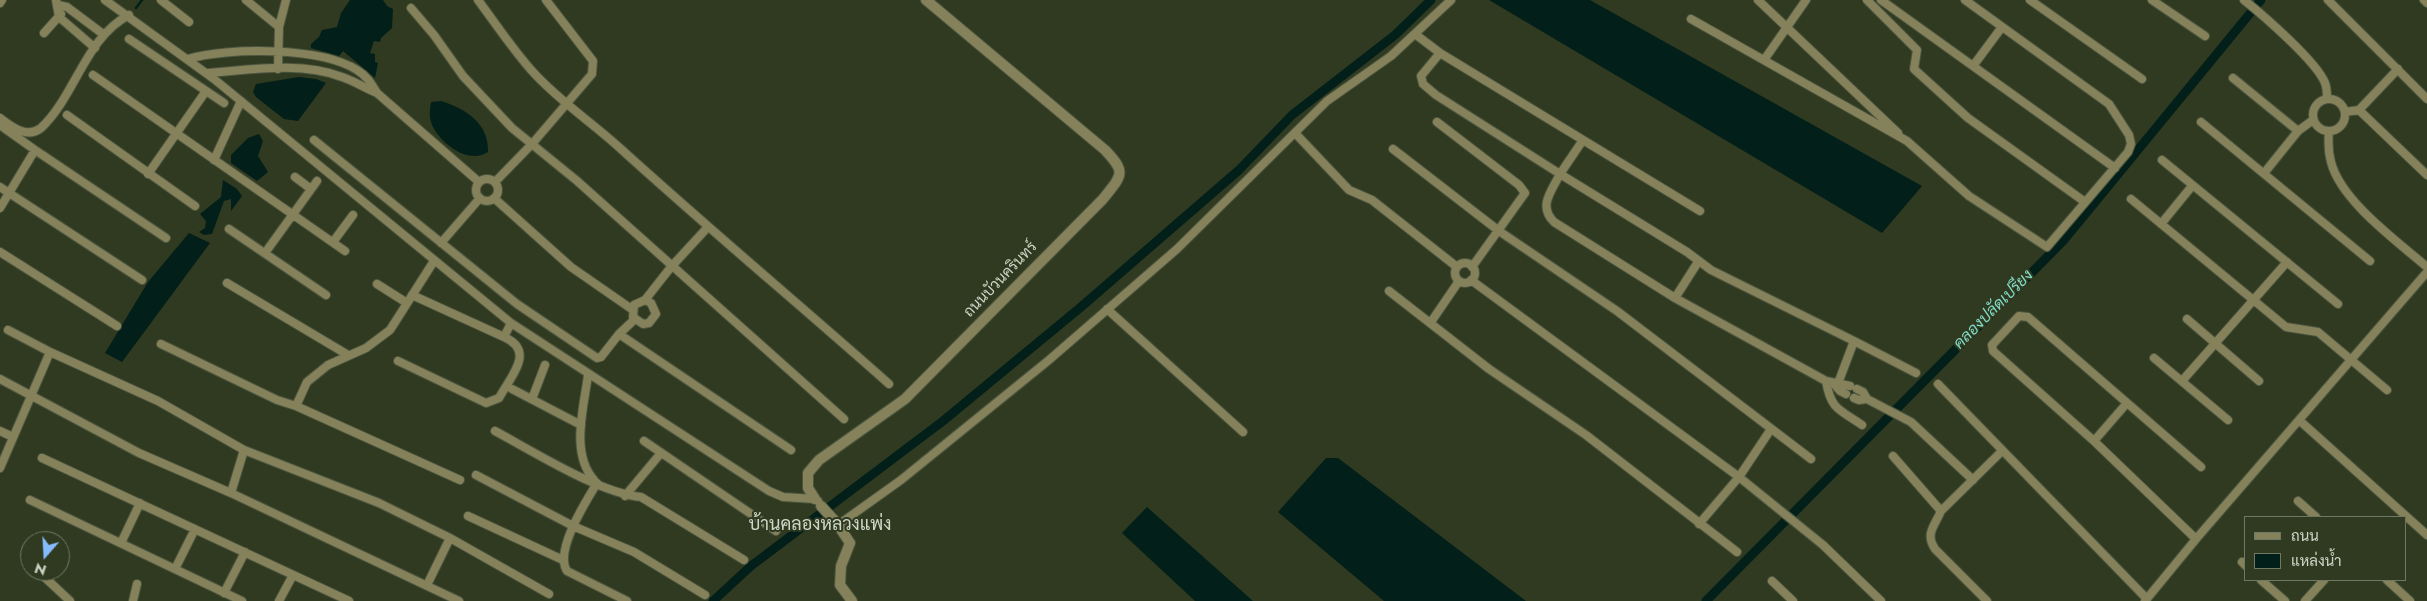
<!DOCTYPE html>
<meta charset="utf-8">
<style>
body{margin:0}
#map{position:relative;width:2427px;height:601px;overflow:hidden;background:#2f3a21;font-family:Jost,Sarabun,sans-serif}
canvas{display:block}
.legend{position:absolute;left:2244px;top:516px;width:162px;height:65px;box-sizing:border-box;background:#2f3a21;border:1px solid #6f7863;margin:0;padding:6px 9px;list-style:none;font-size:15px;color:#ced6c7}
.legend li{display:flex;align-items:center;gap:10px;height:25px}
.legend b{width:25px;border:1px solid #6f7863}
.north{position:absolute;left:20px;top:531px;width:50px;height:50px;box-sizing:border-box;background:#2f3a21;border:1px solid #6f7863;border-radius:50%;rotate:199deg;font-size:14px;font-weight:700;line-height:20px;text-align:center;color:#ced6c7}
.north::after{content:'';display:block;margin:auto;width:18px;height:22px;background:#86bbfb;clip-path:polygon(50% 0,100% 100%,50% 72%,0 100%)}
</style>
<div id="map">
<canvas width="2427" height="601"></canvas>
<ul class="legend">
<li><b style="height:6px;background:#85815b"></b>ถนน</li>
<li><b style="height:14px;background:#031f1a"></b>แหล่งน้ำ</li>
</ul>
<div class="north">N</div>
</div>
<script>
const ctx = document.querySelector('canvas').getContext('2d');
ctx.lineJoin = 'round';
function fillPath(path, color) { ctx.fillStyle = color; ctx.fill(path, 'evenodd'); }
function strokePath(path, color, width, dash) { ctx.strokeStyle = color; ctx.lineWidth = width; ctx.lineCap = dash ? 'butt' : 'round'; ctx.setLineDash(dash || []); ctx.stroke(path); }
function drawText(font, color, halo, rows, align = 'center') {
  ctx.font = font + ' Jost,Sarabun,sans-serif'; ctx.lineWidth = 4; ctx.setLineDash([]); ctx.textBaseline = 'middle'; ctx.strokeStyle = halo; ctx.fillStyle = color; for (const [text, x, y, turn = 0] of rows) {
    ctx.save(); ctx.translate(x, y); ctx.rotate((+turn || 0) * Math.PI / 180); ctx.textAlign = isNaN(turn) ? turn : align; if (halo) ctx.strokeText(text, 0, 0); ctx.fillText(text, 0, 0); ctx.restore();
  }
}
fillPath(new Path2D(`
 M350,0H383L387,6L393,9L392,28L381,38L380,42L374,41L370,53L375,54V62L378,63L375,78L343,51L339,56L311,48V44L319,37L322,30L337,27L341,13Z
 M1489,0H1590L1922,186L1882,233Z
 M299,77L316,79L326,83L298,121L284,119L256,97L253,92L256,84Z
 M441,101C466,109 489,123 488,152C468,166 437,141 431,122C429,115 430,109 431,102Z
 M259,134L263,141L258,156L268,172L257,181L231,163V155L248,138Z
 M223,180L237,189L242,196L231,211V199L224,201L212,234L204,235L199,232L205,228L206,221L200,214L221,197Z
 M189,233L210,243L122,362L105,353L148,282Z
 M1326,458H1338L1526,601H1384L1278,512Z
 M1147,507L1253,601H1195L1122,533Z`), '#031f1a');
strokePath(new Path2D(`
 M136,8L142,0`), '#031f1a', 2.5);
strokePath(new Path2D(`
 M713,601L751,566L943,421L1081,307L1239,170L1292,115L1395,35L1431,0
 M1706,601L2064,240L2261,0`), '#031f1a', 9);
const minor = new Path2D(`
 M56,0L59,17L95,48
 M105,0L214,79L511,323L769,491L783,497L815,499L818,501
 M161,0L189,22
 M246,0L279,27
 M478,0C496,24 513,50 533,72C559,101 593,123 621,149C709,229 800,305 889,384
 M1758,0L1898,133
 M1867,0L1917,50L1914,69L1968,118L2085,202
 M1881,0L2115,168
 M2030,0L2142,79
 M2152,0L2205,36
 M2244,0C2263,15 2317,62 2325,83C2327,88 2327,93 2327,98
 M2328,0L2427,99
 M2424,0L2427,3
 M0,3L2,0
 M58,5L67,7L103,34
 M411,8L434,35L463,76L512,128L576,180L844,419
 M1691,19L1907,141L1969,196L2047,247L2128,152L2131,144L2129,135L2109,104L1965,0
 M44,33L61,14
 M1415,34L1440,53L1421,76L1423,84L1436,95L1560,174C1551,192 1538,206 1554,222L1675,298L1826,381L1850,386
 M129,39L224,103
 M1440,53L1583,140
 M188,59C228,47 321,47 357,70C367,76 371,83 377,93L479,182
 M1764,60L1806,0
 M1973,66L2002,27
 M278,69L279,27L286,0
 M207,73C250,70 300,61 342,77C354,81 365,88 377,93
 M93,75L345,251
 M2233,78L2298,131
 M2313 115a16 16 0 1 1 32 0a16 16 0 1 1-32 0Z
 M2359,110L2427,175
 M2345,112L2359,110L2398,69
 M67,115L195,206
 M0,118C12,127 27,139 41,128C76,95 85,38 129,15
 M1437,122L1519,185L1525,193L1472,267
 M2201,122L2370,261
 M0,125L35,150
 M2329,131C2328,142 2328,151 2331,162C2341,201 2397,241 2427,267
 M1295,133L1349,190L1372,200L1457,267
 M314,140L517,304L597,358L601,357L619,334L635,319
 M1393,149L1499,231L1617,311L1811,459
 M214,160L241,101
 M2162,160L2338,304
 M2265,172L2298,131L2313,120
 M148,174L206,91
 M295,177L311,189
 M476 190a11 11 0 1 1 22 0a11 11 0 1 1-22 0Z
 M495,182L532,144L592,74L593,61L546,0
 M0,187L142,280
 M494,198L571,267L633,310
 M2131,199L2286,327L2318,332L2387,390
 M0,208L35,150L166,238
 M1700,211L1583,140L1560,174L1687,252L1711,270L1854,341
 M2161,224L2192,186
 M229,229L326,295
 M333,242L353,215
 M441,243L480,198
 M0,252L117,326
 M265,253L317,181
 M1455 273a10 10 0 1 1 20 0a10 10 0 1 1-20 0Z
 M1471,280L1739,477L1823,545L1881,601
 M227,283L348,355
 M377,284L407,303
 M1389,291L1489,369L1586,435L1737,552
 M412,295L504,337
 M1675,298L1698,262
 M645,300L651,303L656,314L649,323L643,324L633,317L634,305L645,300L671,267L707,228
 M1107,309L1243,432
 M2187,319L2259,381
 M1431,322L1459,281
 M8,330L50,352L158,401L244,450L379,503L450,538L549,594
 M619,334L791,450
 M161,344L277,400L296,406L460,480
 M2154,358L2228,420
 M398,361L486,403L499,398C511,376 536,351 504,337L511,323
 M588,375C584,407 570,453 594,480
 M0,379L139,453L231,493L459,601
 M1826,381C1831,410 1839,409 1862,425
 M2182,381L2287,262
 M1834,384L1840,391L1846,394
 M1938,384L2147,599
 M1837,386L1854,341L1916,373
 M512,389L581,425
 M1857,389L1863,392L1867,399
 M1854,398L1859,400L1867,399L1911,422L1973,480
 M532,399L545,365
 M296,406L307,382L328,365L366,348L390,330L434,261
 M2299,420L2427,535
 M0,431L13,437
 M495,431C534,452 599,493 641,497L744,560
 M644,441L776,531
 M2094,441L2127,403
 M1893,456L1941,511C1934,527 1925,534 1935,549L1987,601
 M42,458L349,601
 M0,468L50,352
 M476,475L573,526L634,552L705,595
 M597,483C586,501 554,551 567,571L627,601
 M231,493L244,450
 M625,496L661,453
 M30,500L242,601
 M2298,501L2316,517
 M1941,511L2002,451
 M468,516L563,560
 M836,522L838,525L901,480L1049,360L1177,249L1327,101L1391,56L1451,0
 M1699,524L1739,477L1771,429
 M2196,539L2094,441L1993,351L1992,345L2019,316L2028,317L2201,467
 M121,543L140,503
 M2242,562L2246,566
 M175,569L195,529
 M38,571L70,601
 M2261,580L2285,601
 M2387,580L2410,601
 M1772,581L1793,601
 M427,585L450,538
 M224,593L245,552
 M133,601L137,584
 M279,601L293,575
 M2145,601L2196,539L2427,272
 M2305,601L2324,580`);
const tertiary = new Path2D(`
 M815,499L808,488V473L819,460L905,399L1103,199C1122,175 1127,173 1105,150L926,0
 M821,506L834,520
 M838,525L850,543L841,566L840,585L852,601`);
strokePath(minor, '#4c563f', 10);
strokePath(tertiary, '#4c563f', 12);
strokePath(minor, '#85815b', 8);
strokePath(tertiary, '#85815b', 10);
drawText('15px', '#ced6c7', '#2f3a21', [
 ["ถนนบัวนครินทร์",1001,280,-46]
]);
drawText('italic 16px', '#82dac7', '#2f3a21', [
 ["คลองปลัดเปรียง",1994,310,-45]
]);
drawText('18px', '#ced6c7', '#2f3a21', [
 ["บ้านคลองหลวงแพ่ง",820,526]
]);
</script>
